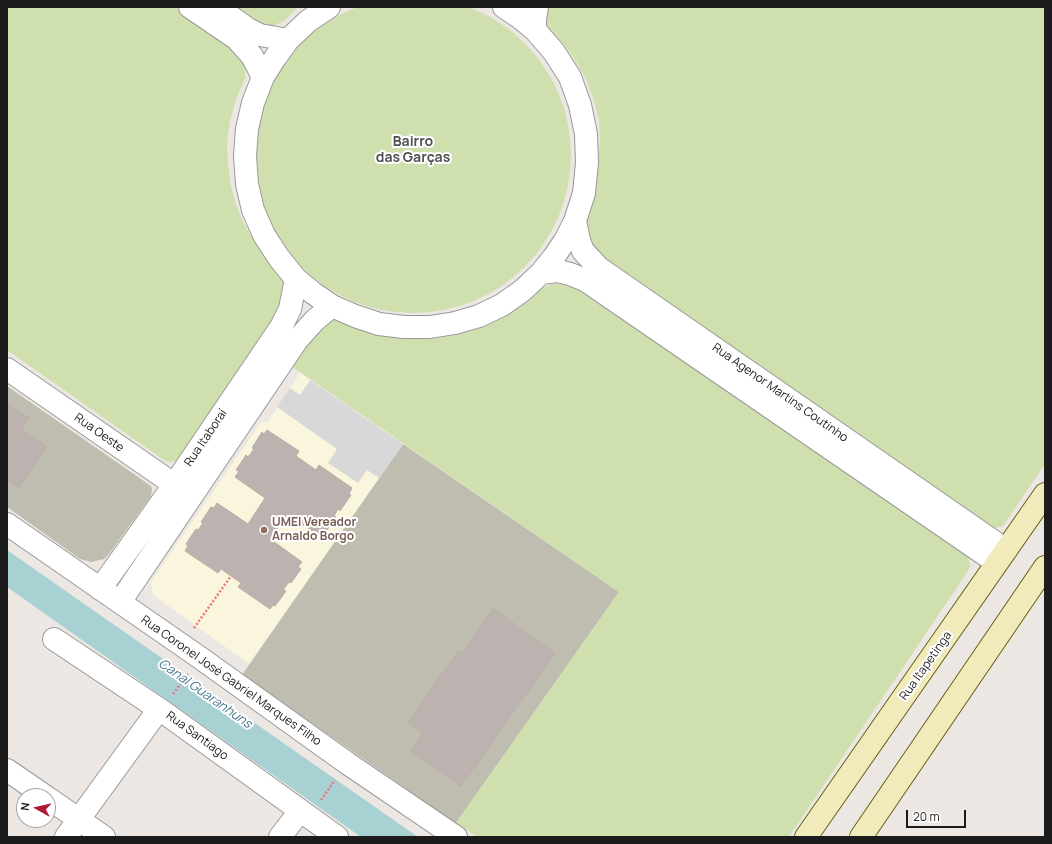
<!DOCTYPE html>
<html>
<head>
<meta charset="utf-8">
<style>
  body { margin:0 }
  #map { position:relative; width:1052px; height:844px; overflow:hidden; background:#ece7e3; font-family:Manrope,sans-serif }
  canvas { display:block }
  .frame { position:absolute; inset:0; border:8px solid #1c1c1c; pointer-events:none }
  .north { position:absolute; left:16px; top:788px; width:40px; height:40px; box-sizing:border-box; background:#fff; border:1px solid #a4a4a4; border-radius:50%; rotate:278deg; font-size:11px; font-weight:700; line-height:16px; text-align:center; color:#1c1c1c }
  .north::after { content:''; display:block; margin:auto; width:14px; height:18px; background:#af1830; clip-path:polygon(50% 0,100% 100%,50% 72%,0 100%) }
  .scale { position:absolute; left:906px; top:810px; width:60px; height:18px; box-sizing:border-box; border:2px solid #1c1c1c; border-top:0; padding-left:5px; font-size:12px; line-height:14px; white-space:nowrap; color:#1c1c1c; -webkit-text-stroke:3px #fff; paint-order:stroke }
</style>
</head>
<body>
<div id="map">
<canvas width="1052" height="844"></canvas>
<div class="frame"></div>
<div class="north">N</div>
<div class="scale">20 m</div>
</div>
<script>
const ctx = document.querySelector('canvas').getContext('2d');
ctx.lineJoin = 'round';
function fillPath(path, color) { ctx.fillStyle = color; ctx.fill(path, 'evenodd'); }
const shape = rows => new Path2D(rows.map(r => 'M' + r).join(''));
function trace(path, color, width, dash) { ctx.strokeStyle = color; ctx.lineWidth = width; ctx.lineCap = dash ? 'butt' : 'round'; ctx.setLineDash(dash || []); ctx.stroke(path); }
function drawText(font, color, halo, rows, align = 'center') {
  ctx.font = font + ' Manrope,sans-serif'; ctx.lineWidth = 4; ctx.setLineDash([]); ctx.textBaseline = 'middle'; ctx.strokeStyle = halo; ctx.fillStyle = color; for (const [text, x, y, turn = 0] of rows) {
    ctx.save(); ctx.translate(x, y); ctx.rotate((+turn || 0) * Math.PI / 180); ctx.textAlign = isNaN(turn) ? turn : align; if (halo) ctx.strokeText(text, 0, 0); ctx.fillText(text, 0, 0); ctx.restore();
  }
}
fillPath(shape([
  [300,373,403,444,249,664,153,595,151,582,261,422,268,422]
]), '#faf6dd');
fillPath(shape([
  [7,386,151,486,152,489,151,496,109,554,104,559,91,562,80,559,7,507],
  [403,444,619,592,456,823,242,675]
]), '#bfbdaf');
fillPath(shape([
  '255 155a158 158 0 1 1 316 0a158 158 0 1 1-316 0Z',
  [7,7,178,7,225,39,245,64,245,79,236,99,230,121,227,142,228,164,231,186,236,205,243,222,253,239,264,254,286,280,287,302,180,459,175,461,169,462,164,460,7,350],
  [226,7,298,7,284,21,275,25,267,27],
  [544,7,1045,7,1045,464,1003,526,992,529,597,259,582,230,597,178,600,140,599,121,594,101,587,81,577,63,565,46,550,31,546,23],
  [553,284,561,284,570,286,578,290,965,551,968,556,970,566,968,571,789,837,478,837,456,823,619,592,291,366,317,328,324,323,332,320,340,320,391,336,411,338,431,339,450,336,468,332,502,317,537,290]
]), '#cfe0ae');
fillPath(shape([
  [310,380,403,444,379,478,367,470,358,483,328,463,337,449,277,407,290,388,300,395]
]), '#d8d8d8');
fillPath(shape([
  [7,550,418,837,361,837,7,587]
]), '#a8d1d4');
const building = shape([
  [7,403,29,418,21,430,46,446,19,487,7,480,7,403],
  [267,430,299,451,296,456,316,470,319,465,352,488,349,494,351,495,340,511,338,509,334,516,336,517,325,533,323,531,320,536,287,514,270,539,302,562,298,567,301,569,291,583,289,582,283,590,286,591,275,606,273,605,270,609,238,587,241,583,221,569,218,573,185,551,188,546,186,544,196,529,198,530,203,523,201,522,211,507,214,508,217,503,248,524,265,498,235,477,239,471,236,470,246,455,248,457,254,449,252,448,262,432,264,434,267,430],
  [493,609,555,653,461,786,411,751,423,733,408,722,459,650,463,653,493,609]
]);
fillPath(building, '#bcb3b0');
trace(building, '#bcada7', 1);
const street = shape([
  [190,7,237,39,252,56,263,77],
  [217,7,248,29,260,35,288,40],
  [329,7,308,21,288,40,275,58,263,77,253,103,247,129,245,156,247,184,253,210,264,235,279,258,296,279,313,293,332,306,355,316,379,324,404,327,430,327,455,323,479,316,502,305,523,290,541,273,554,257,566,239,575,221,584,193,587,163,586,134,580,105,570,77,554,52,535,30,519,17,504,7],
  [535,30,535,19,537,7],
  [575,221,579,240,583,251,599,268,1006,550],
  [541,273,558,271,570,274,585,280,990,558],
  [7,369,185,492],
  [7,524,199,657,347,763,456,837],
  [100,589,174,485,281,327,290,309,296,279],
  [120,602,297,340,315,320,332,306],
  [54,639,162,711,337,837],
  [7,770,45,796],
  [48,798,104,837],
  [66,837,159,709],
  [280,837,300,811]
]);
const secondary = shape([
  [806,837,1045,494],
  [861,837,1045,567]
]);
trace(street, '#999', 24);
trace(secondary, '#646012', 24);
trace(shape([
  [194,628,231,576],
  [173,694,188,674],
  [321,800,335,780]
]), '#e8787e', 2.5, [2, 2]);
trace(street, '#fff', 22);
trace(secondary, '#f1ebbc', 22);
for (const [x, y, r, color] of [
  [264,530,4,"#8d6e63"]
]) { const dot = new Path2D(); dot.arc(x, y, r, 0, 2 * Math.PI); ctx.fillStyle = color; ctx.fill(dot); trace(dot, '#fff', 1.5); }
drawText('12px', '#1c1c1c', '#fff', [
  ["Rua Agenor Martins Coutinho",780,393,35],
  ["Rua Oeste",99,433,35],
  ["Rua Itaboraí",206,438,-56],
  ["Rua Itapetinga",926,666,-55],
  ["Rua Coronel José Gabriel Marques Filho",231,681,35],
  ["Rua Santiago",197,736,36]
]);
drawText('bold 12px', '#785e54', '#fff', [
  ["UMEI Vereador",272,523],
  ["Arnaldo Borgo",272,537]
], 'left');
drawText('italic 13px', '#4e7991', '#fff', [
  ["Canal Guaranhuns",205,694,35]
]);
drawText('bold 14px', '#4f4f4f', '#fff', [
  ["Bairro",413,142],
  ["das Garças",413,158]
]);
</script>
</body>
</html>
